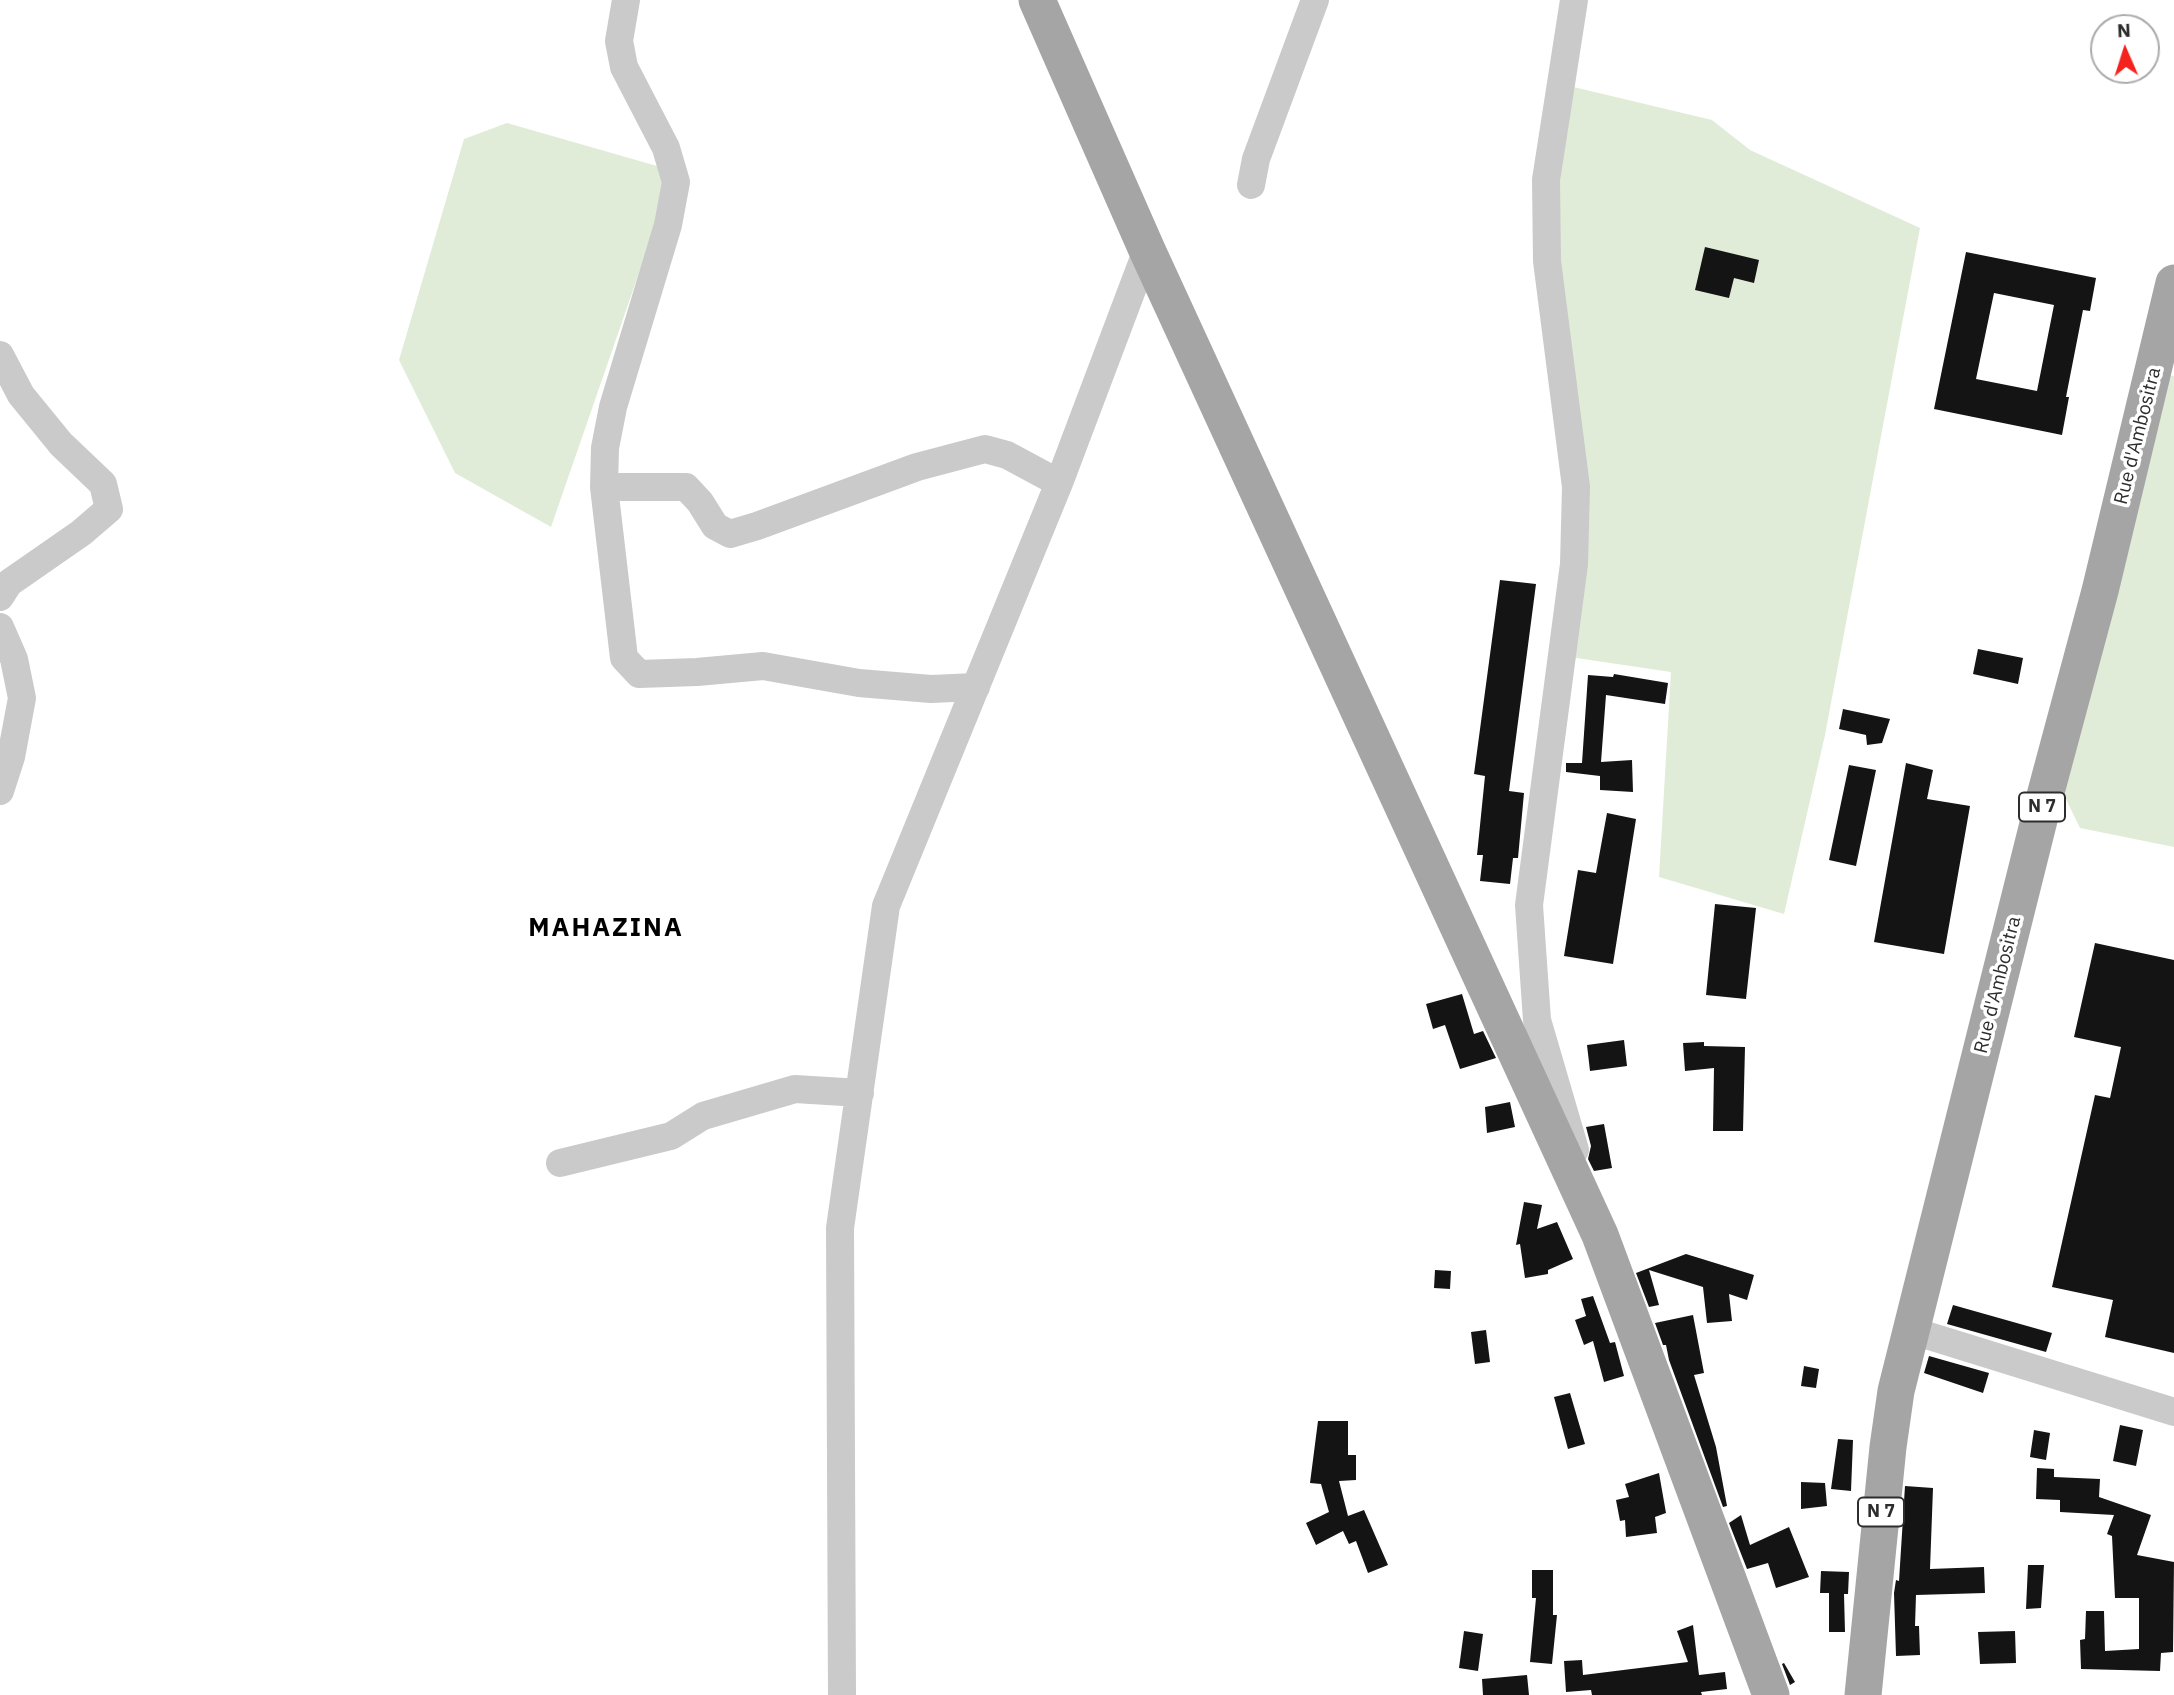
<!DOCTYPE html>
<html>
<head>
<meta charset="utf-8">
<style>
  body { margin:0 }
  #map { position:relative; width:2174px; height:1695px; overflow:hidden; background:#fff; font-family:"IBM Plex Sans",sans-serif }
  canvas { display:block }
  .north { position:absolute; left:2090px; top:14px; width:70px; height:70px; box-sizing:border-box; background:#fff; border:2px solid #ababab; border-radius:50%; rotate:357deg; font-size:19px; font-weight:700; line-height:28px; text-align:center; color:#2d2d2d }
  .north::after { content:''; display:block; margin:auto; width:24px; height:32px; background:#f5231d; clip-path:polygon(50% 0,100% 100%,50% 72%,0 100%) }
</style>
</head>
<body>
<div id="map">
<canvas width="2174" height="1695"></canvas>
<div class="north">N</div>
</div>
<script>
const ctx = document.querySelector('canvas').getContext('2d');
ctx.lineJoin = 'round';
function fillPath(path, color) { ctx.fillStyle = color; ctx.fill(path, 'evenodd'); }
const shape = rows => new Path2D(rows.map(r => 'M' + r).join(''));
function trace(path, color, width, dash) { ctx.strokeStyle = color; ctx.lineWidth = width; ctx.lineCap = dash ? 'butt' : 'round'; ctx.setLineDash(dash || []); ctx.stroke(path); }
function drawText(font, color, halo, rows, align = 'center') {
  ctx.font = font + ' "IBM Plex Sans",sans-serif'; ctx.lineWidth = 7; ctx.setLineDash([]); ctx.textBaseline = 'middle'; ctx.strokeStyle = halo; ctx.fillStyle = color; for (const [text, x, y, turn = 0] of rows) {
    ctx.save(); ctx.translate(x, y); ctx.rotate((+turn || 0) * Math.PI / 180); ctx.textAlign = isNaN(turn) ? turn : align; if (halo) ctx.strokeText(text, 0, 0); ctx.fillText(text, 0, 0); ctx.restore();
  }
}
fillPath(shape([
  [1561,84,1712,120,1750,150,1920,228,1825,735,1784,914,1659,877,1671,672,1563,656,1574,564,1547,261],
  [507,123,664,168,667,192,551,527,455,473,399,360,464,139],
  [2168,375,2174,376,2174,847,2080,828,2063,793]
]), '#e1ecd8');
fillPath(shape([
  [1705,247,1759,260,1754,283,1734,278,1729,298,1695,290],
  [1966,252,2096,278,2090,311,2083,310,2066,397,2069,397,2062,435,1934,409],
  [1994,293,2054,305,2037,391,1976,379],
  [1500,580,1536,584,1509,791,1524,793,1518,858,1513,858,1510,884,1480,881,1483,855,1477,855,1485,776,1474,774],
  [1978,649,2023,658,2018,684,1973,674],
  [1614,674,1668,683,1665,704,1606,695,1601,762,1632,760,1633,792,1600,790,1600,776,1566,772,1566,763,1582,763,1588,675,1613,677],
  [1843,709,1890,719,1882,743,1867,745,1866,735,1839,729],
  [1906,763,1933,770,1927,799,1970,806,1944,954,1874,942],
  [1849,765,1876,770,1856,866,1829,860],
  [1607,813,1636,819,1613,964,1564,956,1578,870,1596,873],
  [1715,904,1756,908,1746,999,1706,995],
  [2095,943,2174,960,2174,1353,2105,1337,2113,1300,2052,1287,2095,1095,2110,1098,2121,1047,2074,1037],
  [1462,994,1474,1034,1483,1031,1496,1058,1460,1069,1445,1025,1433,1029,1426,1004],
  [1624,1040,1627,1066,1590,1071,1587,1045],
  [1704,1042,1704,1046,1745,1047,1743,1131,1713,1131,1714,1068,1685,1071,1683,1043],
  [1510,1102,1515,1127,1487,1133,1485,1107],
  [1604,1124,1612,1168,1594,1171,1588,1159,1591,1146,1586,1127],
  [1524,1202,1542,1205,1537,1229,1557,1222,1573,1259,1548,1270,1548,1274,1525,1278,1520,1244,1516,1245],
  [1686,1254,1754,1275,1747,1300,1729,1294,1732,1321,1707,1323,1703,1287,1649,1270,1659,1305,1649,1307,1636,1273],
  [1435,1270,1451,1271,1450,1289,1434,1288],
  [1593,1296,1610,1343,1615,1342,1624,1376,1604,1382,1593,1341,1584,1345,1575,1320,1586,1316,1581,1299],
  [1953,1305,2052,1333,2046,1352,1947,1324],
  [1693,1315,1704,1373,1694,1375,1716,1447,1727,1506,1723,1507,1669,1360,1666,1345,1663,1345,1655,1323],
  [1486,1330,1490,1362,1475,1364,1471,1332],
  [1929,1356,1989,1373,1983,1393,1924,1373],
  [1804,1366,1819,1369,1816,1388,1801,1386],
  [1570,1393,1585,1444,1568,1449,1554,1397],
  [1318,1421,1348,1421,1348,1455,1356,1455,1356,1480,1339,1481,1348,1516,1364,1510,1388,1565,1368,1573,1356,1541,1349,1544,1343,1531,1316,1545,1306,1523,1329,1512,1321,1484,1310,1483],
  [2120,1425,2143,1430,2136,1466,2113,1461],
  [2034,1430,2050,1433,2046,1460,2030,1457],
  [1838,1439,1853,1440,1851,1491,1831,1489],
  [2037,1468,2054,1469,2054,1477,2100,1479,2099,1497,2151,1515,2137,1555,2174,1562,2173,1652,2161,1653,2160,1671,2081,1669,2080,1640,2085,1639,2086,1611,2104,1611,2105,1651,2139,1649,2139,1598,2115,1598,2112,1536,2107,1534,2114,1515,2060,1512,2060,1500,2036,1499],
  [1659,1473,1666,1513,1655,1517,1657,1533,1626,1537,1625,1520,1620,1521,1616,1500,1629,1497,1625,1484],
  [1801,1482,1825,1483,1827,1506,1801,1509],
  [1905,1486,1933,1488,1930,1569,1984,1567,1985,1593,1916,1595,1915,1626,1919,1626,1920,1655,1896,1656,1894,1593,1896,1580,1899,1581],
  [1741,1515,1750,1545,1789,1527,1809,1577,1776,1588,1768,1563,1747,1569,1729,1523],
  [2028,1565,2044,1565,2041,1608,2026,1609],
  [1532,1570,1553,1570,1553,1615,1557,1615,1552,1664,1530,1662,1536,1598,1532,1598],
  [1821,1571,1849,1572,1848,1594,1844,1594,1845,1632,1829,1632,1829,1593,1820,1593],
  [1693,1625,1699,1675,1725,1672,1727,1689,1701,1692,1702,1695,1592,1695,1591,1690,1566,1692,1564,1661,1582,1660,1583,1675,1688,1662,1677,1631],
  [1464,1631,1483,1634,1478,1671,1459,1668],
  [2015,1631,2016,1663,1980,1664,1978,1632],
  [1784,1663,1795,1682,1790,1685,1782,1664],
  [1527,1675,1529,1695,1483,1695,1482,1679]
]), '#141414');
trace(shape([
  [626,0,619,41,624,67,666,148,676,182,668,225,613,407,605,448,604,487,624,658,639,674,697,672,763,666,859,683,931,689,976,687],
  [1574,0,1546,180,1547,261,1576,487,1574,564,1529,905,1537,1020,1575,1150],
  [1251,185,1256,159,1315,0],
  [0,355,21,395,61,444,103,484,109,509,81,533,9,583,0,597],
  [604,487,686,487,700,502,715,526,730,534,757,526,917,467,985,449,1007,455,1059,483],
  [0,627,14,659,22,698,11,757,0,791],
  [560,1163,671,1136,703,1116,795,1089,860,1093],
  [1913,1331,2174,1412],
  [842,1695,840,1228,886,906,1059,483,1147,250]
]), '#cacaca', 28);
trace(shape([
  [1037,0,1147,250,1600,1235,1771,1695],
  [1863,1695,1888,1447,1896,1391,2046,792,2100,591,2174,283]
]), '#a5a5a5', 37);
for (const [x, y, w] of [
  [2042,807,46],
  [1881,1512,46]
]) { const box = new Path2D(); box.roundRect(x - w / 2, y - 14.5, w, 29, 5); ctx.fillStyle = '#fff'; ctx.fill(box); trace(box, '#2d2d2d', 2); }
drawText('bold 18px', '#2d2d2d', null, [
  ["N 7",2042,807],
  ["N 7",1881,1512]
]);
drawText('19px', '#2d2d2d', '#fff', [
  ["Rue d'Ambositra",2138,436,-76],
  ["Rue d'Ambositra",1998,985,-76]
]);
ctx.letterSpacing = '2px';
drawText('bold 26px', '#000', '#fff', [
  ["MAHAZINA",606,928]
]);
ctx.letterSpacing = '0px';
</script>
</body>
</html>
